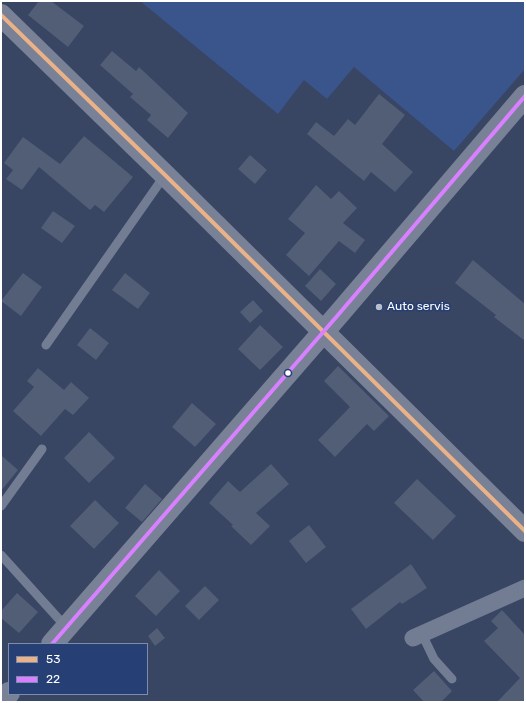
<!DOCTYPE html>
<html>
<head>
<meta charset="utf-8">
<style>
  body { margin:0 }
  #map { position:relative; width:526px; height:703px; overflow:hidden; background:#384563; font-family:Rubik,sans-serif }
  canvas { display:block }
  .frame { position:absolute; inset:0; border:2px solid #fff; pointer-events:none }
  .legend { position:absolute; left:8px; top:643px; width:140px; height:52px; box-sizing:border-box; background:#263f75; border:1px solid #7d8cac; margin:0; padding:5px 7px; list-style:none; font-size:12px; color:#fff }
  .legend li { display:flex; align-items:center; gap:8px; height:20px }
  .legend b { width:20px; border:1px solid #7d8cac }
</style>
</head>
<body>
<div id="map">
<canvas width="526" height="703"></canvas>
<div class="frame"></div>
<ul class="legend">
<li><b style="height:5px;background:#ebb288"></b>53</li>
<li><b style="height:5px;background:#d880ff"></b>22</li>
</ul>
</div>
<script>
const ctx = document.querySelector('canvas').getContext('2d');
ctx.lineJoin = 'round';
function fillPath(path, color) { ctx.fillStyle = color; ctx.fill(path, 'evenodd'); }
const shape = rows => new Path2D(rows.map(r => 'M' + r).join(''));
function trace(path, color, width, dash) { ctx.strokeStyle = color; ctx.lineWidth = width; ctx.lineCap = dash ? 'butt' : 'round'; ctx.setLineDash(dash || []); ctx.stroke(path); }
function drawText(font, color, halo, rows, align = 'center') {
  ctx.font = font + ' Rubik,sans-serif'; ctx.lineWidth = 3; ctx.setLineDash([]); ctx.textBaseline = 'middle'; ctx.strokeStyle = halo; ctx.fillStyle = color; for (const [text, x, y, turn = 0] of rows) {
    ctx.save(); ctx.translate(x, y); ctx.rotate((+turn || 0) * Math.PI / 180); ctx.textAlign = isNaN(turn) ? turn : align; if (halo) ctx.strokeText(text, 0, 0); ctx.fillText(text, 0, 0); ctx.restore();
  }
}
fillPath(shape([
  [140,1,525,1,525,69,454,151,354,67,327,99,304,80,278,114]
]), '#39558c');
fillPath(shape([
  [39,1,51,1,84,26,68,47,28,15],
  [112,51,136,71,139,67,188,113,168,138,147,120,151,115,130,97,133,94,100,65],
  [379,94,405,115,382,144,413,172,395,192,371,172,364,181,307,134,316,122,334,136,348,119,355,125],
  [84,136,133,177,104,212,95,205,90,210,39,167,22,190,6,179,13,170,4,163,23,137,60,164],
  [250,155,267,170,255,184,238,169],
  [316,185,331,199,339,191,357,208,343,223,365,240,355,253,339,241,309,276,286,255,305,233,288,219],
  [53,211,75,226,62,243,41,228],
  [473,260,525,304,525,341,494,317,496,315,455,283],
  [320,269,336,284,321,301,305,286],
  [23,273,42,287,21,316,1,301],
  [125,273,150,293,138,309,112,290],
  [253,300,263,311,250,323,240,312],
  [260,325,283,347,260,370,238,349],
  [90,328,109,343,96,360,77,345],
  [338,366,389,416,374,431,367,424,335,457,318,440,350,407,324,381],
  [38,368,64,390,71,382,89,398,73,415,65,409,41,436,13,411,34,387,27,381],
  [192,403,216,424,195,447,172,427],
  [89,432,115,458,89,483,64,458],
  [1,455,18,470,1,491],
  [271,464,289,484,256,513,270,526,251,545,231,526,233,525,209,503,228,481,240,492],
  [417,479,456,516,433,540,394,503],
  [145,484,162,499,142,522,125,508],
  [95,500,119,523,94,549,70,526],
  [309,525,326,547,306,563,289,541],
  [411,564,427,588,402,604,400,602,366,629,351,609],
  [159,570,180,591,156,616,135,596],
  [205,586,219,600,199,620,185,606],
  [17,593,38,612,19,633,1,618,1,611],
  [502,610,525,635,525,702,497,702,520,678,484,641,498,628,491,621],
  [157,628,165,638,155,646,148,636],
  [434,671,452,691,441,702,424,702,413,690]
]), '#525e76');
trace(shape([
  [46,345,165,175],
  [1,506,42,449],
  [1,555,66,627],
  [422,634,434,659,452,679]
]), '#727c92', 9);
trace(shape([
  [413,638,525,588]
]), '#727c92', 17);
trace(shape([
  [1,15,165,175,525,531],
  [52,644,338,315,525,96],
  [1,702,9,693]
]), '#788196', 22);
trace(shape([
  [1,15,165,175,525,531]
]), '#ebb288', 4);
trace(shape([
  [52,644,338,315,525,96]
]), '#d880ff', 4);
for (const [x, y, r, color] of [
  [379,307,4,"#b9bec8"],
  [288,373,3.5,"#fff"]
]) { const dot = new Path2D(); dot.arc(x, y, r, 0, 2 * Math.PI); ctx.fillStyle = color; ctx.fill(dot); trace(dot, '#263f75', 1.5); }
drawText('12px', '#fff', '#263f75', [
  ["Auto servis",387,307]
], 'left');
</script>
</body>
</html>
